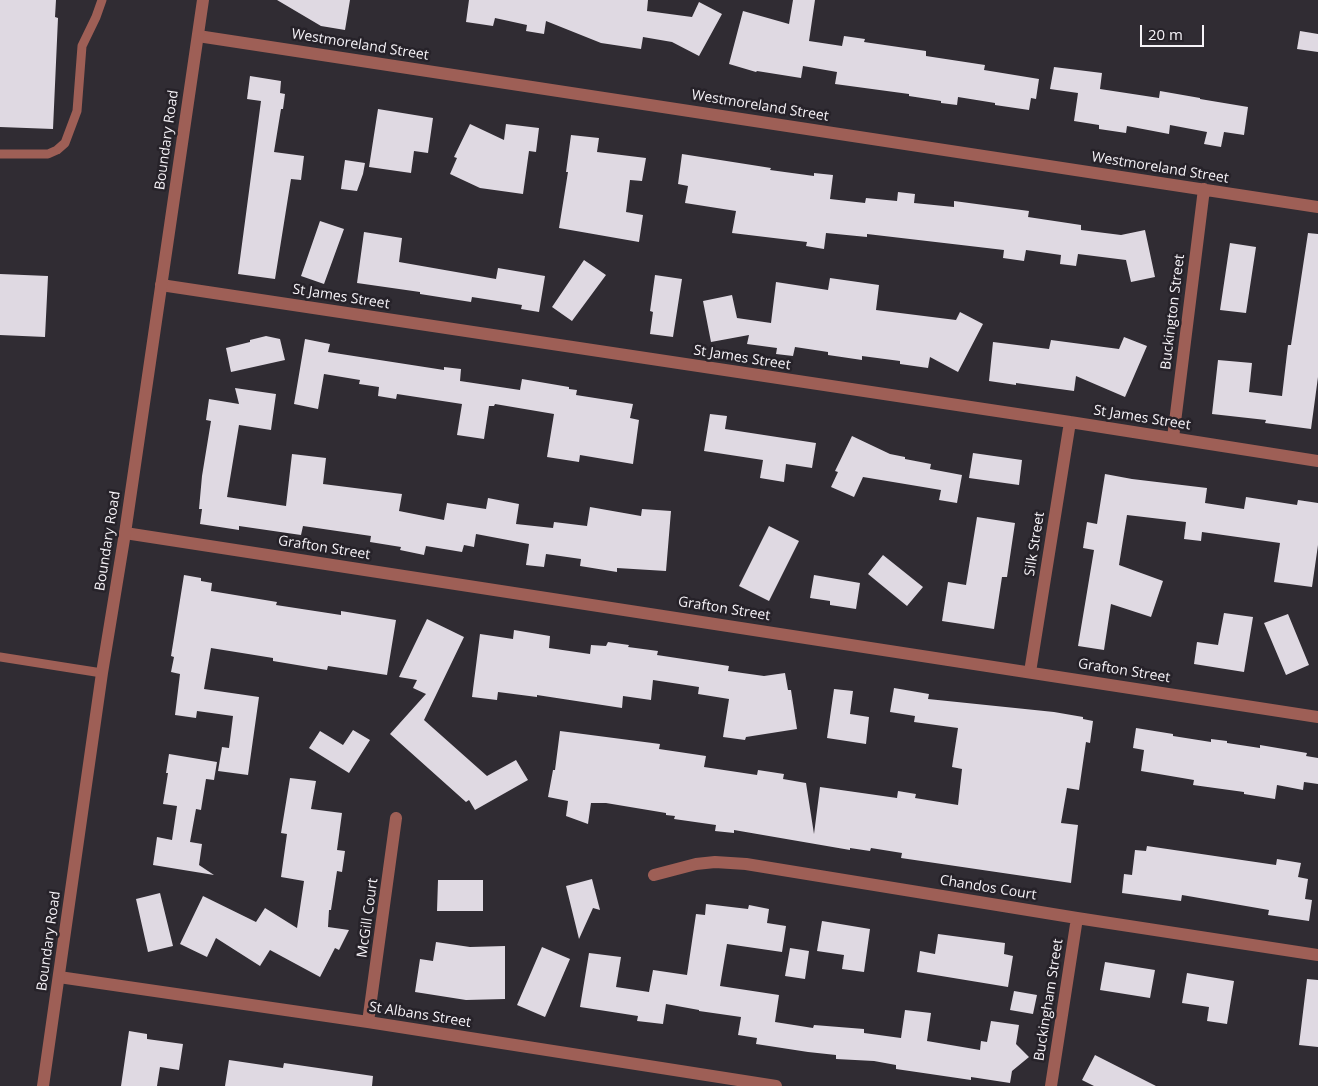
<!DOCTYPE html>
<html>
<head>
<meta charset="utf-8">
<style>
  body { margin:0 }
  #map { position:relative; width:1318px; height:1086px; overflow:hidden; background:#302c33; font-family:"Open Sans",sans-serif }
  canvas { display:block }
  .scale { position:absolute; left:1140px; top:25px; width:64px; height:22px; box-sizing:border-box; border:2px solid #f6f3f8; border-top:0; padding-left:6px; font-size:15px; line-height:18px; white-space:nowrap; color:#f6f3f8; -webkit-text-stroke:4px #262229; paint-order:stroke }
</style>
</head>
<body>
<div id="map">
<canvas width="1318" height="1086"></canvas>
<div class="scale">20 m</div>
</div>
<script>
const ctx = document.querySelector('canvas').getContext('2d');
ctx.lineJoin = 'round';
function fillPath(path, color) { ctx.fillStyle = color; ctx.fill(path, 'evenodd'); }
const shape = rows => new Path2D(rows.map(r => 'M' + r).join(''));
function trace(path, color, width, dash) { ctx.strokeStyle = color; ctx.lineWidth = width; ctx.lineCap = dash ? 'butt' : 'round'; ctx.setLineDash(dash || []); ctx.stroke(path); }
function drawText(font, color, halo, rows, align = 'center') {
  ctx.font = font + ' "Open Sans",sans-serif'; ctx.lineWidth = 5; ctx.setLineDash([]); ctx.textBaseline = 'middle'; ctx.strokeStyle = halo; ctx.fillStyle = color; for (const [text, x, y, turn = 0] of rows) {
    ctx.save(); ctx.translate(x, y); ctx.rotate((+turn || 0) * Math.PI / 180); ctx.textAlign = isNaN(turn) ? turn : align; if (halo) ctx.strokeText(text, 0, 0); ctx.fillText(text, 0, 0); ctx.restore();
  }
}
fillPath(shape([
  [0,0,56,0,55,17,58,18,53,129,0,127],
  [277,0,350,0,345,30,321,26],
  [469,0,648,0,647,11,692,17,699,2,722,14,699,56,672,42,643,37,641,49,601,43,546,21,544,34,526,31,527,25,495,18,493,26,466,22],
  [793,0,815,0,809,41,842,46,844,36,865,39,864,42,926,51,926,56,985,65,984,70,1039,79,1036,99,1031,98,1029,110,995,105,995,103,958,97,957,105,941,103,941,101,909,96,909,94,835,84,837,72,803,66,801,78,757,71,756,72,729,64,743,11,789,24],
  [1300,31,1318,34,1318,52,1297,49],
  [1054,67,1102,73,1100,89,1159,98,1160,91,1200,98,1200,99,1248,107,1244,135,1224,132,1221,147,1204,144,1207,132,1170,125,1169,134,1127,126,1126,133,1099,129,1099,125,1074,121,1078,93,1050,89],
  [250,76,281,81,280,93,285,94,283,109,281,109,274,152,304,156,301,180,291,179,275,279,238,274,261,101,247,99],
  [378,109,433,118,428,153,414,151,411,173,369,167],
  [470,124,504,140,506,124,539,128,536,152,529,151,523,194,480,188,450,174,457,158,454,157],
  [571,135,599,138,597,152,646,158,642,181,630,180,626,212,643,215,639,242,559,228,568,172,566,172],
  [682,154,771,168,770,170,814,176,814,173,833,175,830,199,865,203,866,198,897,201,898,192,915,194,914,203,954,207,954,201,1029,211,1028,217,1081,225,1081,230,1121,235,1145,230,1155,277,1131,282,1126,260,1078,254,1076,266,1060,264,1061,255,1026,250,1024,261,1003,258,1004,250,867,234,867,237,826,233,824,249,806,246,807,242,732,233,736,211,685,203,688,186,678,184],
  [345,160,365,163,363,174,357,191,341,189],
  [320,221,344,229,324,284,301,276],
  [364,232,402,238,399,262,496,279,498,268,545,276,539,312,521,309,522,305,472,297,471,302,420,294,420,292,357,283],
  [1308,233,1318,234,1318,377,1311,429,1265,423,1266,420,1212,414,1218,360,1252,363,1249,392,1282,396,1288,345,1291,345],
  [1230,243,1256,247,1246,313,1220,310],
  [584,260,606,275,572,321,552,307],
  [0,274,48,276,45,337,0,335],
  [655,275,682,279,673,337,650,334,653,312,650,311],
  [830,278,879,285,876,310,956,320,960,312,983,324,958,372,930,357,928,368,900,364,900,361,862,356,862,360,828,355,828,352,795,347,793,356,776,354,777,348,747,344,749,335,711,342,703,301,732,295,737,318,771,323,776,282,828,290],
  [266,336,280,339,285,360,231,372,226,348,250,342,250,340],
  [1124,337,1147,346,1125,397,1076,376,1074,391,1016,383,1016,385,989,381,993,342,1049,349,1051,340,1119,349],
  [305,339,330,344,328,352,444,370,444,367,461,369,460,381,520,390,522,379,569,387,569,389,577,390,576,395,633,404,630,418,639,420,633,464,580,455,579,462,547,457,554,414,495,404,494,406,489,406,484,439,457,435,462,404,397,394,396,399,378,396,379,387,359,384,360,380,324,374,318,409,294,404],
  [235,388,276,394,271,430,239,425,227,497,286,506,292,454,326,458,323,484,402,494,399,511,444,520,447,503,486,509,488,498,519,504,516,524,553,528,554,522,587,526,590,507,641,516,642,509,671,511,666,571,617,568,617,572,580,566,581,559,546,554,544,567,526,565,529,544,476,534,474,547,464,545,462,552,426,546,424,555,400,550,401,547,370,542,371,536,303,526,301,535,239,526,239,530,200,524,202,509,199,509,202,476,211,421,206,420,209,399,239,404],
  [710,414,727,416,725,429,816,443,812,468,786,464,784,482,760,478,763,460,704,451],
  [852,436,890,454,905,457,905,459,931,464,930,469,962,475,957,503,939,500,941,490,863,477,854,497,831,487,838,472,835,471],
  [973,453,1022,460,1019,485,969,478],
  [1105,474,1132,479,1207,488,1205,503,1244,509,1246,497,1297,505,1298,500,1318,503,1318,545,1312,587,1274,582,1280,543,1202,532,1201,541,1184,539,1186,522,1127,515,1119,565,1163,581,1151,617,1111,604,1104,650,1078,646,1094,550,1083,548,1087,522,1097,524],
  [977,517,1015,523,1007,577,1002,577,994,629,942,621,948,582,966,585],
  [769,526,799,541,769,601,739,586],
  [883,555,923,587,907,606,868,574],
  [184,575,201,578,201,581,212,583,211,591,277,602,276,605,341,615,341,611,396,620,387,675,328,666,327,670,273,661,273,658,211,648,204,689,259,697,248,775,218,771,222,747,229,748,233,716,197,711,196,718,175,715,180,674,171,672,174,657,171,656],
  [814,575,860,583,856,609,830,605,830,601,810,598],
  [1224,613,1253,617,1244,672,1194,664,1197,642,1218,645],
  [1288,614,1309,665,1286,675,1264,623],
  [427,619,464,637,424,720,487,776,516,760,528,780,475,810,469,800,466,802,390,734,426,694,413,688,417,680,399,677],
  [514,630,550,636,549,648,590,654,591,645,606,646,608,642,629,645,628,647,658,651,657,655,729,666,728,671,764,676,785,673,788,690,791,690,797,729,746,737,745,740,723,737,729,699,698,694,699,687,653,680,651,700,623,696,622,708,537,695,537,697,498,692,497,700,472,697,480,634,513,639],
  [894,688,929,694,928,699,1054,712,1083,717,1083,719,1093,721,1090,743,1086,742,1079,790,1067,788,1061,823,1078,825,1071,883,901,858,902,853,871,848,870,851,850,848,850,850,734,830,734,833,715,831,716,825,674,819,675,816,666,815,666,813,606,803,591,803,588,824,566,816,568,801,548,797,553,770,555,770,560,731,660,744,659,749,706,756,704,767,757,775,758,770,784,774,783,779,806,783,814,834,820,787,897,798,898,791,916,794,915,798,958,805,962,769,952,767,958,728,914,722,915,716,890,712],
  [834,689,853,691,850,714,869,717,866,744,827,738],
  [1136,728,1173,734,1173,736,1211,742,1211,739,1227,741,1227,743,1260,748,1260,745,1307,753,1306,756,1318,758,1318,784,1304,782,1303,790,1277,785,1275,799,1244,794,1244,792,1193,785,1194,780,1141,771,1144,750,1133,748],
  [353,730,370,740,349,773,309,748,320,731,343,745],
  [169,754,217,762,214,780,206,779,201,810,196,809,190,842,202,844,199,865,214,875,153,865,157,837,172,840,177,806,163,804,168,773,166,773],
  [290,778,316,781,311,809,342,813,337,850,345,851,342,872,337,871,331,910,329,910,328,927,349,930,339,950,335,948,320,977,270,950,260,966,216,938,207,957,180,944,203,896,256,922,265,908,297,928,304,881,281,877,287,834,281,833],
  [1147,846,1276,865,1277,859,1301,863,1298,877,1308,879,1305,899,1312,900,1309,921,1268,915,1269,910,1217,901,1182,895,1181,901,1122,893,1124,874,1132,875,1135,850,1146,851],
  [592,879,600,910,593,908,579,939,566,886],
  [438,880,483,880,483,911,437,911],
  [160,893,173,946,148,952,136,899],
  [706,904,748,909,749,905,769,909,767,923,786,926,782,952,727,944,720,986,779,995,775,1022,813,1028,814,1025,864,1029,864,1033,901,1038,905,1010,931,1013,927,1041,980,1050,981,1041,987,1042,991,1021,1019,1025,1016,1044,1029,1057,1012,1071,1010,1083,971,1077,971,1080,896,1069,896,1065,874,1061,836,1059,836,1055,808,1052,756,1044,757,1038,738,1035,741,1017,699,1011,699,1010,666,1004,663,1024,637,1021,638,1016,580,1007,589,953,621,957,616,987,649,992,653,970,687,975,696,914,705,915],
  [822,921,870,929,864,972,842,969,844,955,817,951],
  [938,934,1005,943,1004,954,1013,956,1008,987,917,972,920,951,935,954],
  [436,942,470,947,505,946,505,999,466,1000,415,992,420,959,433,961],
  [542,947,570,959,545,1017,517,1005],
  [790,948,809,951,805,979,785,976],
  [1105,962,1155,970,1150,998,1100,990],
  [1187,973,1234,981,1227,1024,1207,1021,1209,1007,1182,1003],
  [1307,979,1318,980,1318,1047,1299,1045],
  [1014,991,1037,995,1033,1014,1010,1010],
  [129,1031,147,1034,147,1039,183,1044,179,1070,160,1067,157,1086,121,1086],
  [1095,1055,1156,1086,1094,1086,1082,1080],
  [229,1060,283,1068,284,1063,373,1076,372,1086,225,1086]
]), '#dfd9e2');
trace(shape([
  [0,154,48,154,57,150,65,143,77,111,82,46,96,17,102,0],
  [0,657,102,673]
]), '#9e5f56', 9);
trace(shape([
  [198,36,1318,207],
  [161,285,1070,422,1318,461],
  [1173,438,1204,189],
  [125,533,1318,717],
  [1030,672,1070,422],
  [654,875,696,864,715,862,746,864,1077,918,1318,955],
  [59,977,368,1022,776,1086],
  [368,1022,396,818],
  [1051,1086,1077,918]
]), '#9e5f56', 12);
trace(shape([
  [43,1086,102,673,125,533,203,0]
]), '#9e5f56', 12);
drawText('14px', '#f6f3f8', '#262229', [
  ["Westmoreland Street",360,45,9],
  ["Westmoreland Street",760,106,9],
  ["Boundary Road",167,140,-82],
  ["Westmoreland Street",1160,168,9],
  ["St James Street",341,297,9],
  ["Buckington Street",1173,312,-83],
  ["St James Street",742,358,9],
  ["St James Street",1142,418,9],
  ["Boundary Road",108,541,-81],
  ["Silk Street",1035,544,-81],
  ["Grafton Street",324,548,9],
  ["Grafton Street",724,609,9],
  ["Grafton Street",1124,671,9],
  ["Chandos Court",988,888,9],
  ["McGill Court",368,918,-82],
  ["Boundary Road",49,941,-82],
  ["Buckingham Street",1049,1000,-81],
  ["St Albans Street",420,1015,9]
]);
</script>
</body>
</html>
